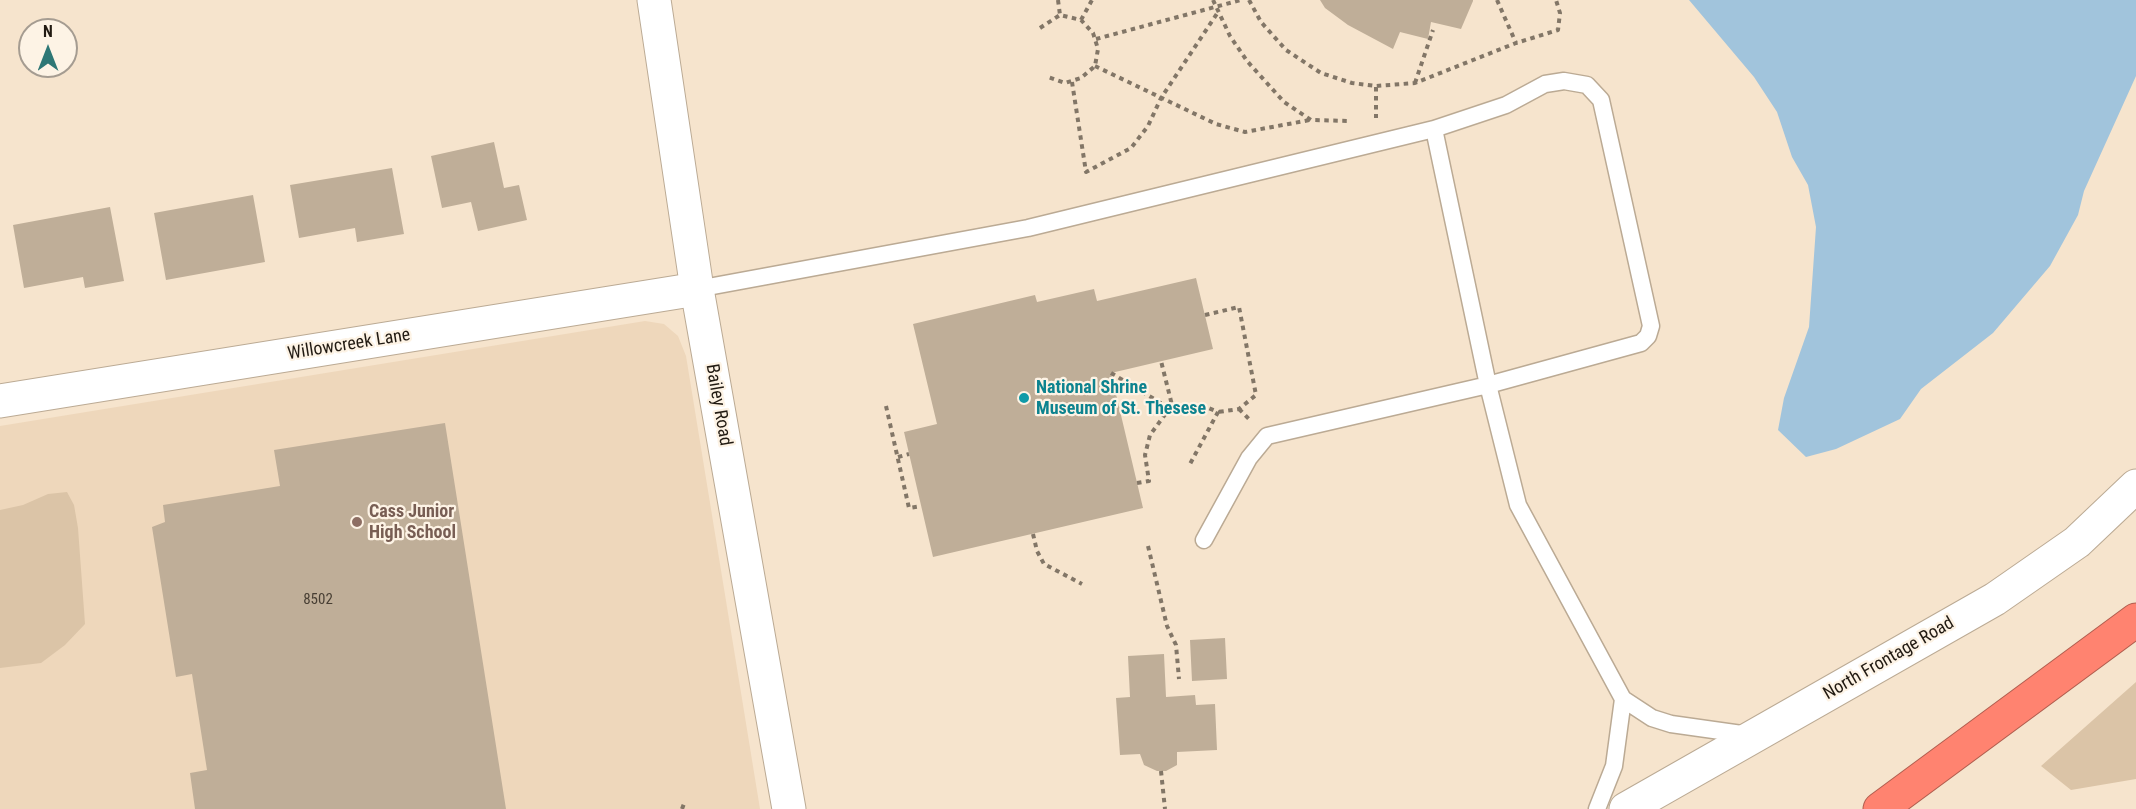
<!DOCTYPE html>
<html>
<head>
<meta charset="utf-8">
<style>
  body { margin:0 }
  #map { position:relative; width:2136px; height:809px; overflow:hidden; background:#f6e4cd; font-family:"Roboto Condensed",sans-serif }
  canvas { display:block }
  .north { position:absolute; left:18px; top:18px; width:60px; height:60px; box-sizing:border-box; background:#fdf3e5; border:2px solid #a59c91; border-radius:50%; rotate:0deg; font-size:16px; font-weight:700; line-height:24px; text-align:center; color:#211a12 }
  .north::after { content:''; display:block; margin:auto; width:21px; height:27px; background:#2e7775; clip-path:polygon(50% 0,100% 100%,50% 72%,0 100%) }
</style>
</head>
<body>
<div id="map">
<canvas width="2136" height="809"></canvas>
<div class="north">N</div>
</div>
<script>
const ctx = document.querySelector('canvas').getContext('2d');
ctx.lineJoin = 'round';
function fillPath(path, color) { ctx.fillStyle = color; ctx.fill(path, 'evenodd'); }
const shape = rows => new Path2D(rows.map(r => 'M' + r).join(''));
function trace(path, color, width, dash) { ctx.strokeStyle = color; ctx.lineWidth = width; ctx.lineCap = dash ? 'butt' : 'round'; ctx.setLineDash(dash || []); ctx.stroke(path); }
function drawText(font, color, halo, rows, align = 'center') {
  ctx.font = font + ' "Roboto Condensed",sans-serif'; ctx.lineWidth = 4.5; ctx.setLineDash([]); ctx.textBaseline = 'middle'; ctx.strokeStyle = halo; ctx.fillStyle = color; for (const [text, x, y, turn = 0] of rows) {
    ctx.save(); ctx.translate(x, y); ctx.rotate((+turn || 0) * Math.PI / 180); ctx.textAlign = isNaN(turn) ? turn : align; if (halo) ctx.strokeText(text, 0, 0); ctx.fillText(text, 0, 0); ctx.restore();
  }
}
fillPath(shape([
  [645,321,664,324,678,336,686,356,760,809,0,809,0,426]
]), '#eed7bb');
fillPath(shape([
  [67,492,74,505,78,528,85,624,65,645,41,663,0,668,0,510,23,505,48,494],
  [2136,682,2136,779,2071,790,2041,766]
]), '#dbc4a7');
fillPath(shape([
  [1689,0,2136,0,2136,76,2084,191,2078,215,2050,266,1993,333,1921,389,1900,419,1836,449,1806,457,1778,430,1784,398,1809,327,1816,227,1808,185,1792,157,1777,112,1754,77]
]), '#a1c4dc');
fillPath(shape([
  [1320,0,1473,0,1473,1,1461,29,1431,22,1428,39,1400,32,1393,49,1348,25,1325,8],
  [494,142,504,188,519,185,527,220,478,231,471,202,442,208,431,156],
  [392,168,404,234,357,242,355,228,299,238,290,185],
  [253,195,265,262,166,280,154,213],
  [110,207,124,281,85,288,83,277,24,288,13,225],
  [1196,278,1213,349,1111,373,1143,508,933,557,904,432,937,424,913,324,1035,295,1037,302,1094,289,1097,301],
  [445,423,506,809,195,809,190,773,207,770,192,674,176,677,152,527,165,522,163,505,280,486,274,450],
  [1225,638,1227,679,1192,681,1190,640],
  [1164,654,1166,697,1195,695,1196,705,1215,704,1217,750,1177,752,1177,765,1166,771,1157,771,1144,765,1140,754,1120,755,1116,698,1130,697,1128,656]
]), '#bfae98');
const service = shape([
  [697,289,1028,228,1434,129,1488,385,1518,505,1623,699],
  [1204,540,1249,458,1267,436,1488,385,1641,343,1648,336,1651,326,1601,100,1587,85,1564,81,1545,84,1506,105,1434,129],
  [1597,809,1614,766,1623,699,1652,718,1671,724,1749,735]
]);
const minor = shape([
  [0,401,697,289],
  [1626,809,1995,599,2077,542,2136,486]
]);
const tertiary = shape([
  [654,0,697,289,789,809]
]);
const motorway = shape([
  [1880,809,2136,620]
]);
trace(service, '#bbaa94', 19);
trace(minor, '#bbaa94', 35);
trace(tertiary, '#bbaa94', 35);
trace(motorway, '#b15e4f', 35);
trace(shape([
  [1058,0,1060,15],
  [1213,0,1230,36,1247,61,1284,102,1311,120,1351,121],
  [1249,0,1261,22,1286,50,1321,73,1352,83,1376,86,1415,83,1516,43,1558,30,1560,13,1556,0],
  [1497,0,1516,43],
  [1081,20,1092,0],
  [1040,28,1060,15,1081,20,1093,33,1098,49,1095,66,1081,78,1065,83,1048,77],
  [1096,39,1241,0],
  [1095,66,1216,124,1245,132,1310,120],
  [1072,82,1086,172,1131,148,1148,126,1161,98,1218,12],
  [1415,83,1433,30],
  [1376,87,1376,118],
  [1205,315,1239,307,1256,395,1239,409,1218,412],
  [1111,373,1164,405,1201,405,1218,412,1190,464],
  [886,406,909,508,921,506],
  [1239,409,1249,419],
  [898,457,909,454],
  [1137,483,1149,481,1145,455,1150,435,1172,405,1161,361],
  [1033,534,1037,551,1044,564,1082,584],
  [1148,546,1167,626,1176,645,1179,679],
  [1161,771,1165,809],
  [682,809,685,801]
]), '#827667', 4, [4.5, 4.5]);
trace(service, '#fff', 16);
trace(minor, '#fff', 33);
trace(tertiary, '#fff', 33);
trace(motorway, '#ff8370', 33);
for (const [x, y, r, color] of [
  [1024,398,6,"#0f9aa8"],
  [357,522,6,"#8d6e63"]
]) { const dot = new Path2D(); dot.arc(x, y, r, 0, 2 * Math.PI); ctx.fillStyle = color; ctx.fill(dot); trace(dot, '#fdf3e5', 2); }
drawText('15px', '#483f34', null, [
  ["8502",318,600]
]);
drawText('18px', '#211a12', '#fdf3e5', [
  ["Willowcreek Lane",349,345,-9],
  ["Bailey Road",718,405,80],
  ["North Frontage Road",1889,659,-30]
]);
drawText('bold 18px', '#0d838f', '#fdf3e5', [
  ["National Shrine",1036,388],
  ["Museum of St. Thesese",1036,409]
], 'left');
drawText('bold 18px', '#785e54', '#fdf3e5', [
  ["Cass Junior",369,512],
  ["High School",369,533]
], 'left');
</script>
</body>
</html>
